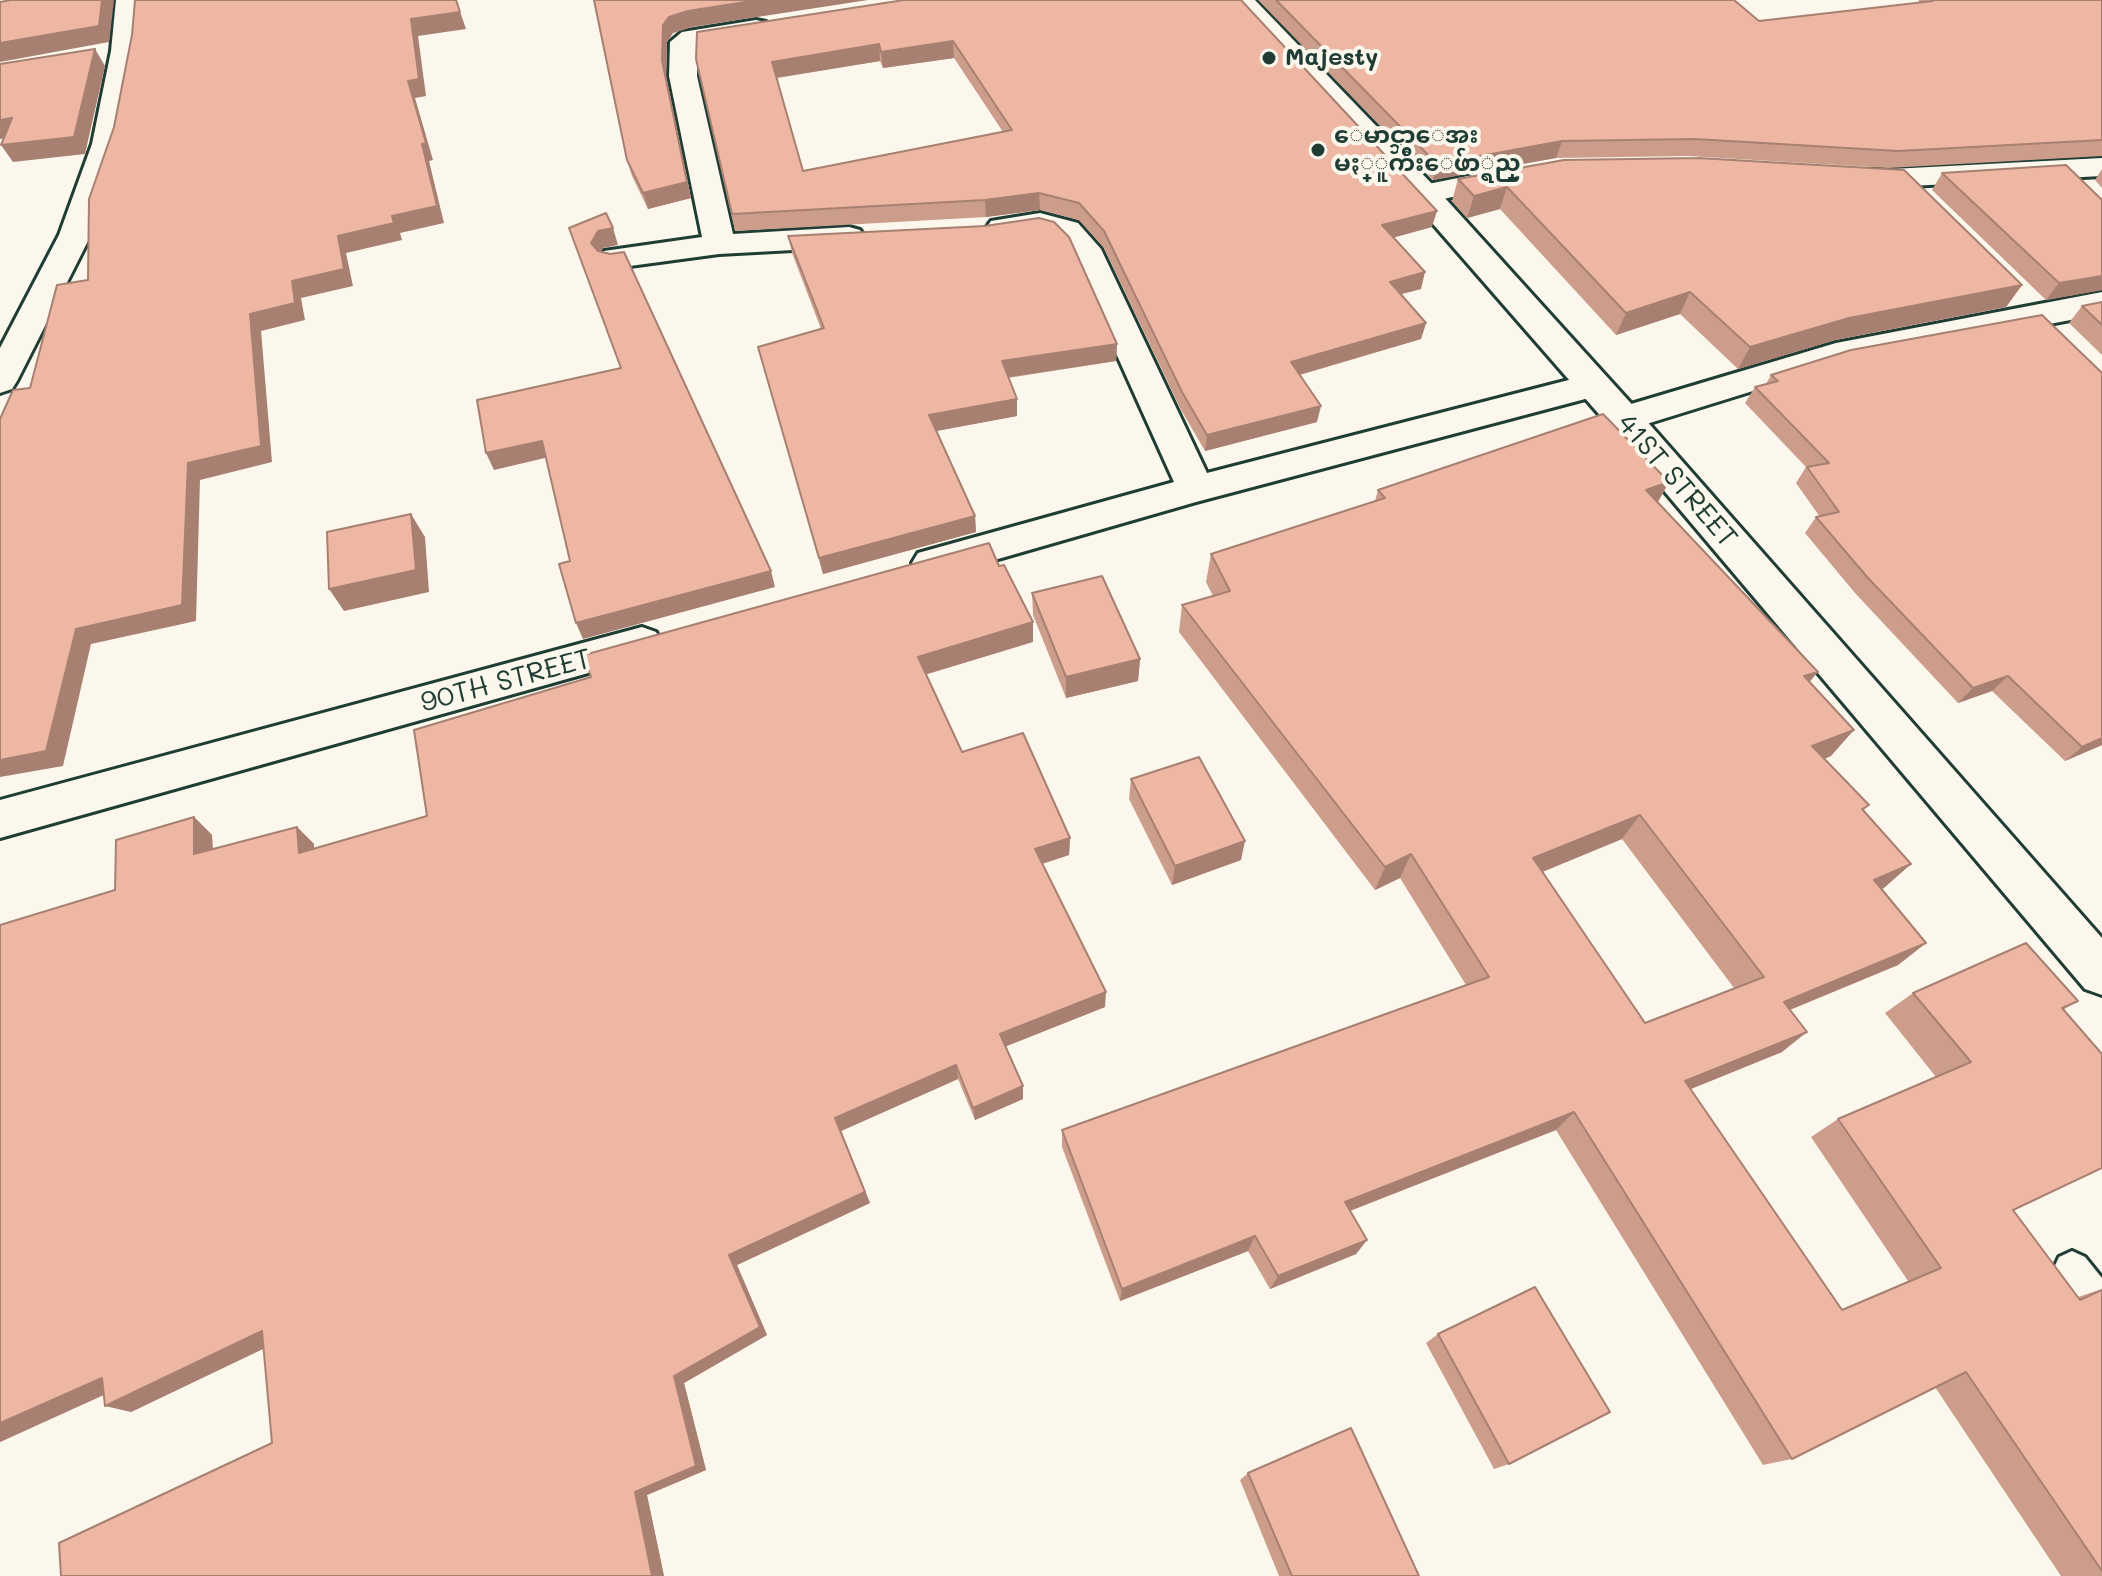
<!DOCTYPE html>
<html>
<head>
<meta charset="utf-8">
<style>
  body { margin:0 }
  canvas { display:block; background:#fbf7ec }
</style>
</head>
<body>
<canvas width="2102" height="1576"></canvas>
<script>
const ctx = document.querySelector('canvas').getContext('2d');
ctx.lineJoin = 'round';
const shape = rows => new Path2D(rows.map(r => 'M' + r).join(''));
function trace(path, color, width, dash) { ctx.strokeStyle = color; ctx.lineWidth = width; ctx.lineCap = dash ? 'butt' : 'round'; ctx.setLineDash(dash || []); ctx.stroke(path); }
function fillPath(path, color) { ctx.fillStyle = color; ctx.fill(path, 'evenodd'); }
function drawText(font, color, halo, rows, align = 'center') {
  ctx.font = font + ' Mali,"Noto Sans Myanmar",sans-serif'; ctx.lineWidth = 8; ctx.setLineDash([]); ctx.textBaseline = 'middle'; ctx.strokeStyle = halo; ctx.fillStyle = color; for (const [text, x, y, turn = 0] of rows) {
    ctx.save(); ctx.translate(x, y); ctx.rotate((+turn || 0) * Math.PI / 180); ctx.textAlign = isNaN(turn) ? turn : align; if (halo) ctx.strokeText(text, 0, 0); ctx.fillText(text, 0, 0); ctx.restore();
  }
}
const service = shape([
  [2072,1251,2085,1257,2102,1278,2102,1328,2089,1322,2059,1283,2053,1270,2059,1257,2072,1251]
]);
const minor = shape([
  [116,0,142,0,139,51,122,144,91,235,17,381,12,389,0,393,0,348,59,235,92,144,111,51,116,0],
  [756,20,766,22,770,28,766,34,698,46,697,76,733,234,849,227,860,230,865,237,860,244,849,247,719,254,615,268,604,265,599,258,604,251,702,237,669,76,670,42,682,32,756,20],
  [2102,158,2102,176,1853,189,1842,186,1838,180,1842,174,1853,171,2102,158],
  [1513,167,1524,170,1528,176,1524,182,1424,203,1413,201,1409,194,1413,187,1513,167],
  [1040,213,1078,223,1101,249,1207,473,1592,374,1604,378,1610,386,1604,394,1196,502,932,578,918,573,912,563,918,553,1174,482,1071,253,1056,237,1039,232,1002,238,991,235,986,228,991,221,1040,213],
  [2102,292,2102,314,1840,364,1624,431,1611,428,1606,419,1611,410,1836,343,2102,292],
  [642,627,656,632,662,643,656,654,0,838,0,800,642,627]
]);
const secondary = shape([
  [1227,0,1255,0,1435,187,1637,410,2102,938,2102,995,2085,989,1611,428,1413,201,1227,0]
]);
trace(service, '#1f3d34', 6);
trace(minor, '#1f3d34', 6);
trace(secondary, '#1f3d34', 6);
fillPath(service, '#fbf7ec');
fillPath(minor, '#fbf7ec');
fillPath(secondary, '#fbf7ec');
fillPath(shape([
  [594,0,692,27,673,33,667,42,666,77,691,198,648,209,632,176,627,160],
  [904,0,1432,227,1394,237,1421,289,1401,294,1426,323,1421,339,1300,375,1317,422,1205,451,1180,408,1104,248,1079,220,1040,210,986,217,735,231,696,59],
  [954,58,1003,132,803,171,777,78,880,61,883,68],
  [1258,0,1734,0,1759,21,1918,3,1919,0,2102,0,2102,156,1888,168,1688,156,1556,158,1433,180],
  [1564,160,2022,285,2006,307,1835,340,1738,369,1680,314,1616,335,1500,209,1467,218,1452,201,1458,179],
  [2102,169,2102,188,2095,180],
  [1942,173,2102,200,2102,290,2046,300,1932,190],
  [788,236,1117,344,1116,361,1008,378,1017,399,1017,416,936,431,975,516,976,532,823,574,758,347,821,329,792,253],
  [2102,302,2102,355,2069,323,2082,306],
  [1851,350,2102,745,2065,761,1992,691,1958,703,1855,593,1805,533,1816,517,1820,517,1796,483,1806,467,1745,403,1755,387,1766,384,1771,375],
  [1669,482,1658,502,1809,682,1831,756,1824,759,1869,805,1864,810,1911,864,1882,889,1926,943,1898,965,1790,1010,1782,1052,1690,1089,1841,1310,1908,1281,1811,1137,1838,1119,1936,1077,1885,1013,1913,993,2078,1001,2063,1010,2013,1210,2078,1297,2102,1289,2102,1576,2061,1576,1935,1387,1792,1459,1763,1465,1556,1130,1350,1211,1367,1240,1356,1254,1270,1289,1248,1251,1120,1301,1062,1147,1062,1130,1466,985,1400,878,1375,890,1179,632,1182,605,1213,596,1206,582,1211,554,1375,501,1378,490],
  [1622,839,1734,988,1645,1023,1542,872],
  [1032,593,1140,659,1138,681,1066,698,1033,615],
  [1033,642,926,674,962,752,1070,838,1069,855,1042,864,1105,1007,1006,1046,1023,1099,975,1120,958,1079,841,1131,870,1203,737,1265,767,1335,684,1383,706,1470,647,1495,664,1576,61,1576,272,1443,264,1348,131,1412,103,1395,0,1442,0,925,115,890,194,817,212,835,213,849,297,827,314,844,314,848],
  [1131,779,1241,860,1172,885,1129,799],
  [1438,1334,1509,1464,1494,1469,1426,1343],
  [1248,1473,1419,1576,1279,1576,1240,1480]
]), '#cd9d8c');
fillPath(shape([
  [102,0,114,0,109,42,0,62,0,43],
  [456,0,466,29,418,36,426,96,415,98,433,160,429,161,444,223,400,233,402,240,346,253,353,286,301,298,305,320,261,331,272,462,200,480,196,621,91,644,63,766,0,777,0,760,76,629,188,463,250,314,292,281,338,236,392,216,408,81,411,19],
  [758,0,868,0,692,27,673,33,667,42,666,77,691,198,648,209,643,193,663,25,669,17,688,11],
  [953,41,954,58,883,68,881,52],
  [879,44,880,61,775,78,772,62],
  [95,49,105,66,85,154,13,162,1,145],
  [12,118,23,135,0,139,0,120],
  [1562,141,1556,158,1433,180,1437,164],
  [1507,187,1500,209,1467,218,1474,196],
  [1039,193,1040,210,986,217,985,200],
  [1437,211,1432,227,1378,242,1382,225],
  [613,228,618,245,603,248,597,260,591,243,598,231],
  [1425,272,1421,289,1386,298,1390,282],
  [2102,276,2102,290,2046,300,2059,283],
  [2022,285,2006,307,1835,340,1738,369,1750,347,1849,318],
  [1690,292,1680,314,1616,335,1626,313],
  [1426,323,1421,339,1288,378,1291,362],
  [1117,344,1116,361,1003,378,1002,361],
  [1017,399,1017,416,931,432,929,415],
  [1321,406,1317,422,1205,451,1207,435],
  [542,441,549,457,494,470,486,453],
  [1669,482,1653,510,1646,490],
  [411,514,425,537,429,592,344,611,329,589],
  [975,516,976,532,823,574,819,558],
  [771,571,775,587,583,639,576,623],
  [1033,622,1033,642,921,676,918,657],
  [1140,659,1138,681,1066,698,1066,677],
  [1818,672,1796,698,1804,676],
  [2008,676,1992,691,1958,703,1973,688],
  [1854,730,1831,756,1790,772,1812,746],
  [2102,738,2102,745,2065,761,2082,747],
  [1640,815,1622,839,1518,882,1533,858],
  [194,817,212,835,213,871,194,854],
  [297,827,314,844,315,870,299,853],
  [1070,838,1069,855,1035,866,1035,849],
  [1245,841,1241,860,1172,885,1175,866],
  [1411,854,1400,878,1375,890,1385,867],
  [1911,864,1884,888,1848,903,1874,880],
  [1926,943,1898,965,1760,1022,1784,1002],
  [1106,992,1105,1007,1002,1048,1000,1034],
  [1807,1032,1782,1052,1664,1100,1685,1081],
  [956,1065,958,1079,841,1131,870,1203,737,1265,767,1335,684,1383,706,1470,647,1495,664,1576,652,1576,635,1492,674,1376,729,1255,835,1118],
  [1023,1086,1023,1099,975,1120,973,1108],
  [1574,1112,1556,1130,1334,1217,1345,1202],
  [1255,1236,1248,1251,1120,1301,1122,1289],
  [1367,1240,1356,1254,1270,1289,1278,1276],
  [262,1331,284,1339,131,1412,105,1406],
  [102,1378,128,1384,0,1442,0,1423]
]), '#a78072');
const building = shape([
  [11,0,102,0,99,26,0,43,0,2,11,0],
  [135,0,456,0,460,12,411,19,419,79,408,81,426,143,422,144,437,206,392,216,394,223,338,236,344,269,292,281,295,303,250,314,261,446,188,463,182,605,76,629,46,751,0,760,0,419,13,390,30,388,57,285,88,280,89,199,114,127,132,35,135,0],
  [594,0,758,0,688,11,669,17,663,25,662,60,687,182,643,193,627,160,594,0],
  [904,0,1241,0,1437,211,1382,225,1425,272,1390,282,1426,323,1291,362,1321,406,1207,435,1182,392,1104,231,1079,203,1039,193,985,200,732,214,696,59,697,32,904,0],
  [953,41,1012,130,803,171,772,62,879,44,881,52,953,41],
  [1276,0,1734,0,1759,21,1933,1,1932,0,2102,0,2102,140,1898,151,1695,139,1562,141,1437,164,1276,0],
  [95,49,74,137,1,145,12,118,0,120,0,64,95,49],
  [1698,158,1904,170,2022,285,1849,318,1750,347,1690,292,1626,313,1507,187,1474,196,1458,179,1564,160,1698,158],
  [2066,165,2102,200,2102,276,2059,283,1942,173,2066,165],
  [606,213,613,228,598,231,591,243,598,251,610,254,624,252,771,571,576,623,559,564,570,561,542,441,486,453,477,400,621,368,569,228,606,213],
  [1039,218,1054,222,1069,237,1117,344,1002,361,1017,399,929,415,975,516,819,558,758,347,824,328,788,236,985,226,1039,218],
  [2102,302,2102,325,2082,306,2102,302],
  [2042,315,2102,373,2102,738,2082,747,2008,676,1973,688,1868,578,1816,517,1839,512,1807,467,1829,463,1755,387,1778,381,1771,375,1851,350,2042,315],
  [1603,414,1669,482,1646,490,1818,672,1804,676,1854,730,1812,746,1869,805,1862,809,1911,864,1874,880,1926,943,1784,1002,1807,1032,1685,1081,1842,1310,1941,1268,1838,1119,1971,1062,1913,993,2026,943,2078,1001,2062,1008,2102,1054,2102,1168,2013,1210,2080,1300,2102,1290,2102,1571,1966,1372,1792,1459,1574,1112,1345,1202,1367,1240,1278,1276,1255,1236,1122,1289,1062,1130,1489,977,1411,854,1385,867,1182,605,1230,591,1211,554,1385,498,1378,490,1603,414],
  [1640,815,1764,977,1645,1023,1533,858,1640,815],
  [411,514,416,570,329,589,327,532,411,514],
  [989,543,999,566,1004,565,1033,622,918,657,962,752,1023,733,1070,838,1035,849,1106,992,1000,1034,1023,1086,973,1108,956,1065,835,1118,865,1192,729,1255,760,1327,674,1376,696,1466,635,1492,652,1576,61,1576,59,1543,272,1443,262,1331,105,1406,102,1378,0,1423,0,925,115,890,116,840,194,817,194,854,297,827,299,853,427,816,414,730,591,677,584,655,989,543],
  [1102,576,1140,659,1066,677,1032,593,1102,576],
  [1199,757,1245,841,1175,866,1131,779,1199,757],
  [1535,1287,1610,1412,1509,1464,1438,1334,1535,1287],
  [1351,1428,1419,1576,1292,1576,1248,1473,1351,1428]
]);
fillPath(building, '#eeb7a3');
trace(building, '#a78072', 2);
for (const [x, y, r, color] of [
  [1269,58,8,"#1f3d34"],
  [1318,150,8,"#1f3d34"]
]) { const dot = new Path2D(); dot.arc(x, y, r, 0, 2 * Math.PI); ctx.fillStyle = color; ctx.fill(dot); trace(dot, '#fbf7ec', 3); }
drawText('bold 24px', '#1f3d34', '#fbf7ec', [
  ["Majesty",1285,58],
  ["ေမာင္သာေအး",1334,136],
  ["မႏ္ူက်ီးေဖ်ာ္ရည္",1334,164]
], 'left');
drawText('28px', '#1f3d34', '#fbf7ec', [
  ["41ST STREET",1677,481,49],
  ["90TH STREET",506,681,-15]
]);
</script>
</body>
</html>
